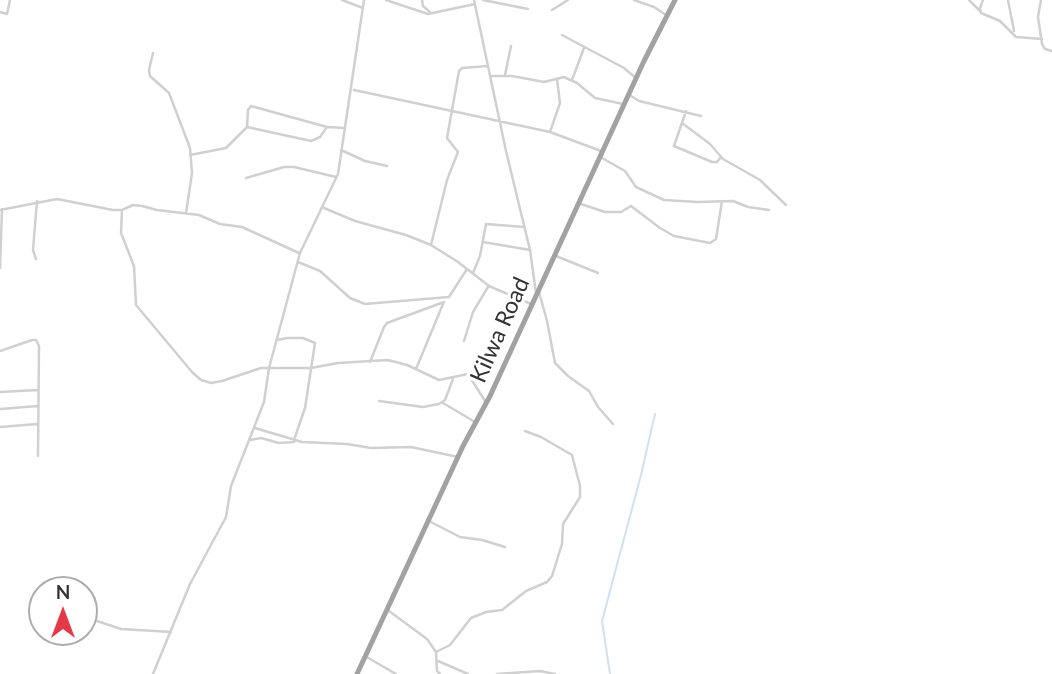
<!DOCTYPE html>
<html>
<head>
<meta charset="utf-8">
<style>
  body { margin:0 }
  #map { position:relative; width:1052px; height:674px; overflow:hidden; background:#fff; font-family:Lato,sans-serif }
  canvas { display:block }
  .north { position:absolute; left:28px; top:576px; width:70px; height:70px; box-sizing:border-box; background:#fff; border:2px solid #adadad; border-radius:50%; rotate:0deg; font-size:19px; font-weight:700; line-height:28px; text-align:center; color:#333 }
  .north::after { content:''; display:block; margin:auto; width:24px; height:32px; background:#e63946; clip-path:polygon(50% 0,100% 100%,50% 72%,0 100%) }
</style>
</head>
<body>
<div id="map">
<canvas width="1052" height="674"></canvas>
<div class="north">N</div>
</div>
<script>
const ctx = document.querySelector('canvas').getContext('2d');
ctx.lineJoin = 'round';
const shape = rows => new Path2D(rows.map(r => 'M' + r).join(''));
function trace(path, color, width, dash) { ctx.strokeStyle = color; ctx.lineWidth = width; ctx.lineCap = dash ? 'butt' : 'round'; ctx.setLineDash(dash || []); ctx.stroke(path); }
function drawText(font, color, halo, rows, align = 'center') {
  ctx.font = font + ' Lato,sans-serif'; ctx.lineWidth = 7; ctx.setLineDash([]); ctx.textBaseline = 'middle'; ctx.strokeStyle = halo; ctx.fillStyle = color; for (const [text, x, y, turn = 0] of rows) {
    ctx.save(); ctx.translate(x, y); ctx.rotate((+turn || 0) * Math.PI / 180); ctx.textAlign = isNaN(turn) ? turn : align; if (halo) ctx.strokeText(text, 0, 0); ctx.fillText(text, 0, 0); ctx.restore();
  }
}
trace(shape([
  [610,674,602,621,641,475,655,414]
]), '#cfe2ee', 2);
trace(shape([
  [342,0,363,8],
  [386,0,428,14,475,4],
  [422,0,423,6,431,13],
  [474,0,506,151,530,250,536,293],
  [483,0,528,9],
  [634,0,654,7,666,15],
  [969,0,980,11],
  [983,0,980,8,981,13,1000,21,1016,37,1042,39],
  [1008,0,1014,31],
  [1041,0,1038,17,1042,44,1045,49,1052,51],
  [552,10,568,0],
  [0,12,7,14,10,0],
  [562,35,624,68,636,78],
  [153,53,149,70,150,76,169,93,190,148,192,173,186,213],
  [505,75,511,46],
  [490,76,512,76,544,82,564,77,577,83,595,98,623,104],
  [572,80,584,48],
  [354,90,550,132,601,151],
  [628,94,639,101,701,116],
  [686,111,674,146,712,162,717,162,721,157],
  [682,123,710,144,723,159,760,180,786,205],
  [247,127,248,110,251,106,327,127],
  [550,132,560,103,557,79],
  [341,150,365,161,387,166],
  [190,155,226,148,247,127,311,141,320,137,327,127,344,128],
  [602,158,625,171,636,187,664,200,698,202,733,201,748,207,769,210],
  [246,178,284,167,294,167,336,177],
  [578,203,605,212,621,212,631,206,660,228,674,236,710,243,716,239,722,201],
  [324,208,355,221,406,235,431,245,458,262,489,286,531,304],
  [0,210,57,199,113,210,122,210,133,205,142,206,157,210,199,215,220,224,242,227,299,253],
  [122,210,121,233,134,266,136,305,192,372,201,380,211,383,222,381,261,368,311,368,338,363,388,360,407,365,439,380,468,374,485,401],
  [483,242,530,250],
  [431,245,447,180,458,152,447,138,459,71,462,68,487,66],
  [556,256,598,273],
  [36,259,33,250,37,201],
  [298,262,320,271,350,298,365,304,449,297,467,269],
  [0,268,2,209],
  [473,273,480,256,486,224,524,227],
  [539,292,547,321,555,363,568,376,589,391,598,407,613,424],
  [277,340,287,338,303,338,315,343,305,408,294,440],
  [464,341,473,312,488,287],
  [0,351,32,340,36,340,39,346,38,456],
  [370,362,384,327,387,323,444,302],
  [416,369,443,304],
  [0,392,38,390],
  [379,401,423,407,439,404,445,400,453,379],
  [443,403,475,422],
  [0,409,38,406],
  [0,427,37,424],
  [255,428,302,442,347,444,371,448,411,447,458,457],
  [250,440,261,438,279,443,294,442],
  [429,521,460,537,482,540,505,547],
  [389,611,427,639,436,652,437,671,440,674],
  [91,619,121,629,171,632],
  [436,652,450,645,471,618,486,612,502,610,526,591,547,582,552,576,562,544,563,524,580,497,580,486,572,455,541,437,525,431],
  [365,656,396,674],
  [438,661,468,674],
  [153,674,190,584,226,517,231,486,264,402,269,368,300,253,338,174,364,0],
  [497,674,540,671,555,674]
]), '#d0d0d0', 2.5);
trace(shape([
  [357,674,463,446,490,396,644,61,675,0]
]), '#a2a2a2', 5);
drawText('23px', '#333', '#fff', [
  ["Kilwa Road",500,330,-66]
]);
</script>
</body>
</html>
